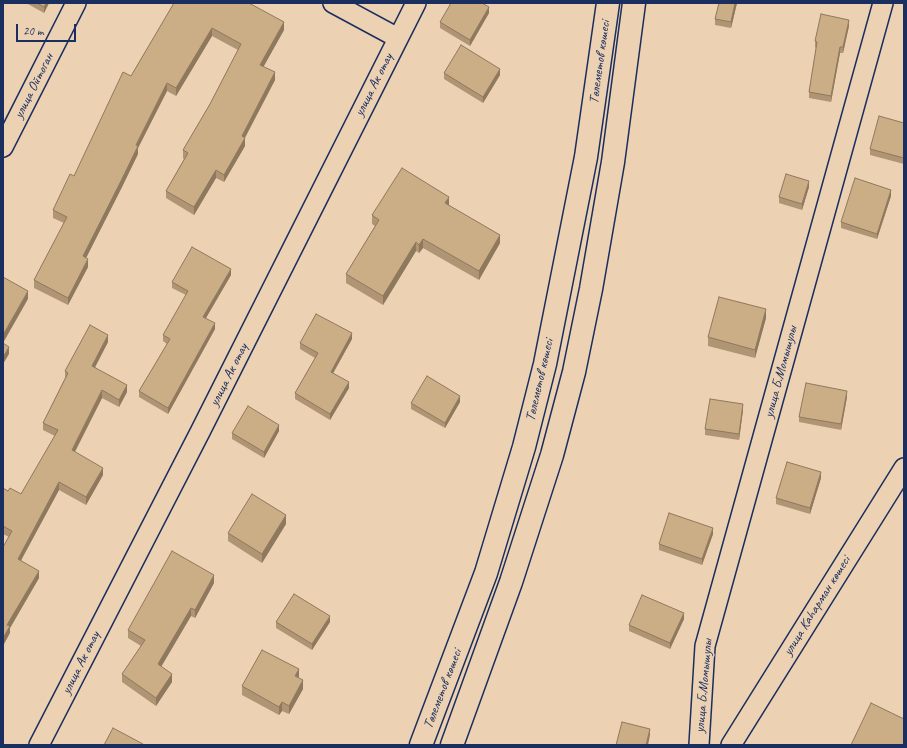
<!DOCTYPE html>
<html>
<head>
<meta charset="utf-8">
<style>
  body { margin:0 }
  #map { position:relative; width:907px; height:748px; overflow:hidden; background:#ecd1b3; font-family:Caveat,sans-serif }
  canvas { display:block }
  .frame { position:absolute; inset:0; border:4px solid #1b2f5e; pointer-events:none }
  .scale { position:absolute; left:16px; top:24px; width:60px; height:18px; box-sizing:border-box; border:2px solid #1b2f5e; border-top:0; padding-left:5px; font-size:12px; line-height:14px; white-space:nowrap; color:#1b2f5e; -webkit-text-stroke:3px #ecd1b3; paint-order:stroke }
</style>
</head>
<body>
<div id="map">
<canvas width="907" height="748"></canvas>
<div class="frame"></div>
<div class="scale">20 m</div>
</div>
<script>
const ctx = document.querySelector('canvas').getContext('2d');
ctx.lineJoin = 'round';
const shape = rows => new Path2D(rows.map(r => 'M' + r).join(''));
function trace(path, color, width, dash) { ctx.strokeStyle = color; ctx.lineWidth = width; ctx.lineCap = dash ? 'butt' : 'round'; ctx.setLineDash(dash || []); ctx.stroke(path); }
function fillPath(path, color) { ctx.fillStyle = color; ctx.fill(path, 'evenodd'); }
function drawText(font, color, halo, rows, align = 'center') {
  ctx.font = font + ' Caveat,sans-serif'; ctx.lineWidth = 3; ctx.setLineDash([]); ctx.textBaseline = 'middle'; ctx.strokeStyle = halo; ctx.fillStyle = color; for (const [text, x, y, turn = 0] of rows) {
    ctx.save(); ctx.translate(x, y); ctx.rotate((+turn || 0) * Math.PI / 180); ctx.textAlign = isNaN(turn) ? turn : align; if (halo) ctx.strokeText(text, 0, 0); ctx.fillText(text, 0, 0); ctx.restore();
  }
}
const minor = shape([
  [333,3,398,38],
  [3,147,76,3],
  [39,745,200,432,416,3],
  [699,745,705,646,883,3],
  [731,745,904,468]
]);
const primary = shape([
  [421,745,486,573,524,447,545,364,586,157,608,3],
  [452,745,511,582,552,455,574,372,591,289,613,162,634,3]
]);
trace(minor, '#1b2f5e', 22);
trace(primary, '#1b2f5e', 25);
trace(minor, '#ecd1b3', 19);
trace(primary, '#ecd1b3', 22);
fillPath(shape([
  [26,3,49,3,44,13],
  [174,3,284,30,263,67,275,80,245,138,245,146,224,182,216,178,194,215,166,198,166,191,184,159,183,158,183,150,210,104,238,50,212,36,176,96,167,91,138,148,138,154,121,189,86,258,88,267,68,305,34,288,34,280,64,223,53,218,53,210,74,176,131,76],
  [719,3,737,3,731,28,715,25,715,19],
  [489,13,470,46,440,28,440,22],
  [849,26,843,53,840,53,831,102,809,98,809,92,816,48,815,47,815,41],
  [444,73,500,75,483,103,444,79],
  [904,123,904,164,870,155,870,149],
  [809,187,802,210,779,203,779,197],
  [891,196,877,239,841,228,841,222],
  [449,205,500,243,479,280,423,248,419,253,416,251,383,305,346,283,346,274,375,226,372,224,372,215],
  [231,275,206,318,215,329,168,414,139,397,139,391,167,344,163,341,163,335,186,295,172,288,172,282],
  [766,318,755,358,708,346,708,337],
  [352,339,333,373,349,388,330,420,295,399,295,393,315,358,300,349,300,343],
  [108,342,95,367,127,392,119,407,102,398,75,452,103,475,86,505,59,490,21,560,39,578,10,628,10,633,9,537,3,534,3,488,8,491,21,494,55,436,43,430,43,423,65,378,65,371],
  [847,397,841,430,799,422,799,417],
  [460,402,445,428,411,409,411,403],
  [743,410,739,440,705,435,705,429],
  [279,431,264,458,232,439,232,433],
  [821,478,810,514,776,504,776,498],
  [286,524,262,563,228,541,228,533],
  [713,534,702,565,659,550,659,544],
  [214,583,195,618,191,616,161,667,172,682,156,706,122,682,122,674,141,646,128,638,128,630],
  [684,619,670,649,629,631,629,625],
  [276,622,330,622,312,650,276,628],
  [299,678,303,689,289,714,282,711,279,715,242,695,242,686]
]), '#af9573');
fillPath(shape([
  [46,3,49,3,44,13,44,7],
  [735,3,737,3,731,28,731,22],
  [489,7,489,13,470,46,470,40],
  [849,20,849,26,843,53,843,47],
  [284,22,284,30,260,73,260,65],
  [212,28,212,36,176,96,176,88],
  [840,47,840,53,831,102,831,96],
  [500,69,500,75,483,103,483,97],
  [275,72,275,80,242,143,245,138,245,146,224,182,224,175,242,136],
  [167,83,167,91,138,148,138,154,121,189,83,264,83,256,136,145],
  [216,170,216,178,194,215,194,207],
  [809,181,809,187,802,210,802,204],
  [891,190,891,196,877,239,877,234],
  [449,197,449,206,445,203],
  [500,235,500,243,479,280,479,271],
  [423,239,423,248,419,253,419,245],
  [416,242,416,251,383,305,383,296],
  [88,259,88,267,68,305,68,298],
  [231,269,231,275,203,323,203,317],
  [28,291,28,299,3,343,3,335],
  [766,309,766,318,755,358,755,350],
  [215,323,215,329,168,414,168,408],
  [352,333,352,339,331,377,331,372],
  [108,335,108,342,92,373,92,366],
  [9,347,9,354,3,364,3,357],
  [349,382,349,388,330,420,330,414],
  [127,385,127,392,119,407,119,400],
  [102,390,102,398,72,457,72,450],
  [847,391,847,397,841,430,841,424],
  [460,396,460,402,445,428,445,423],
  [743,404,743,410,739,440,739,434],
  [279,425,279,431,264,458,264,452],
  [103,468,103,475,86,505,86,497],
  [821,472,821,478,810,514,810,508],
  [59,482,59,490,18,566,18,559],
  [286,515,286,524,262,563,262,554],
  [713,528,713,534,702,565,702,559],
  [39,571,39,578,10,628,10,633,3,646,3,638,7,625],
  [214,575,214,583,195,618,195,610],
  [191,608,191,616,158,672,158,664],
  [684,613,684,619,670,649,670,643],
  [330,616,330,622,312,650,312,644],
  [299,669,299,678,295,676],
  [172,674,172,682,156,706,156,698],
  [303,680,303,689,289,714,289,706],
  [282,702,282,711,279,715,279,707],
  [650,729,650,735,648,745,646,745]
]), '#8e795e');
const building = shape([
  [37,3,46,3,44,7,37,3],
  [174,3,249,3,284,22,260,65,275,72,242,136,245,138,224,175,216,170,194,207,166,191,188,153,183,150,210,104,241,44,212,28,176,88,167,83,136,145,138,146,121,181,83,256,88,259,68,298,34,280,67,217,53,210,70,174,74,176,123,72,131,76,174,3],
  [451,3,482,3,489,7,470,40,440,22,451,3],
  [719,3,735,3,731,22,715,19,719,3],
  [821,14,849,20,843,47,840,47,831,96,809,92,817,42,815,41,821,14],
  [461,45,500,69,483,97,444,73,461,45],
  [879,116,904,123,904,158,870,149,879,116],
  [402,168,449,197,445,203,500,235,479,271,423,239,419,245,416,242,383,296,346,274,379,220,372,215,402,168],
  [786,174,809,181,802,204,779,197,786,174],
  [855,178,891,190,877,234,841,222,855,178],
  [192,247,231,269,203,317,215,323,168,408,139,391,170,339,163,335,188,291,172,282,192,247],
  [3,277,28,291,3,335,3,277],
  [719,297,766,309,755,350,708,337,719,297],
  [316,314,352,333,331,372,349,382,330,414,295,393,318,353,300,343,316,314],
  [90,325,108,335,92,366,127,385,119,400,102,390,72,450,103,468,86,497,59,482,18,559,39,571,7,625,10,626,3,638,3,547,12,531,3,526,3,488,8,491,10,488,21,494,58,430,43,423,68,373,65,371,90,325],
  [3,343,9,347,3,357,3,343],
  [427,376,460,396,445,423,411,403,427,376],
  [806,383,847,391,841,424,799,417,806,383],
  [710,399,743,404,739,434,705,429,710,399],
  [248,406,279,425,264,452,232,433,248,406],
  [787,462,821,472,810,508,776,498,787,462],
  [252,494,286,515,262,554,228,533,252,494],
  [669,513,713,528,702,559,659,544,669,513],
  [172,551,214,575,195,610,191,608,158,664,172,674,156,698,122,674,145,640,128,630,172,551],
  [294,594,330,616,312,644,276,622,294,594],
  [642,595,684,613,670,643,629,625,642,595],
  [262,650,299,669,295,676,303,680,289,706,282,702,279,707,242,686,262,650],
  [871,703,904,719,904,745,851,745,871,703],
  [622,722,650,729,646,745,616,745,622,722],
  [113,728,143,744,143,745,104,745,113,728]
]);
fillPath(building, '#cbad86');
trace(building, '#8e795e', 1);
drawText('14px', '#1b2f5e', '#ecd1b3', [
  ["Төлеметов көшесі",600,62,-82],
  ["улица Ак отау",374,85,-63],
  ["улица Ойтоган",34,86,-63],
  ["улица Б.Момышулы",781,372,-75],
  ["улица Ак отау",229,375,-63],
  ["Төлеметов көшесі",540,380,-77],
  ["улица Каһарман көшесі",817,606,-58],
  ["улица Ак отау",81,663,-63],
  ["улица Б.Момышулы",704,686,-85],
  ["Төлеметов көшесі",443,689,-69]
]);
</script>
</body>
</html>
